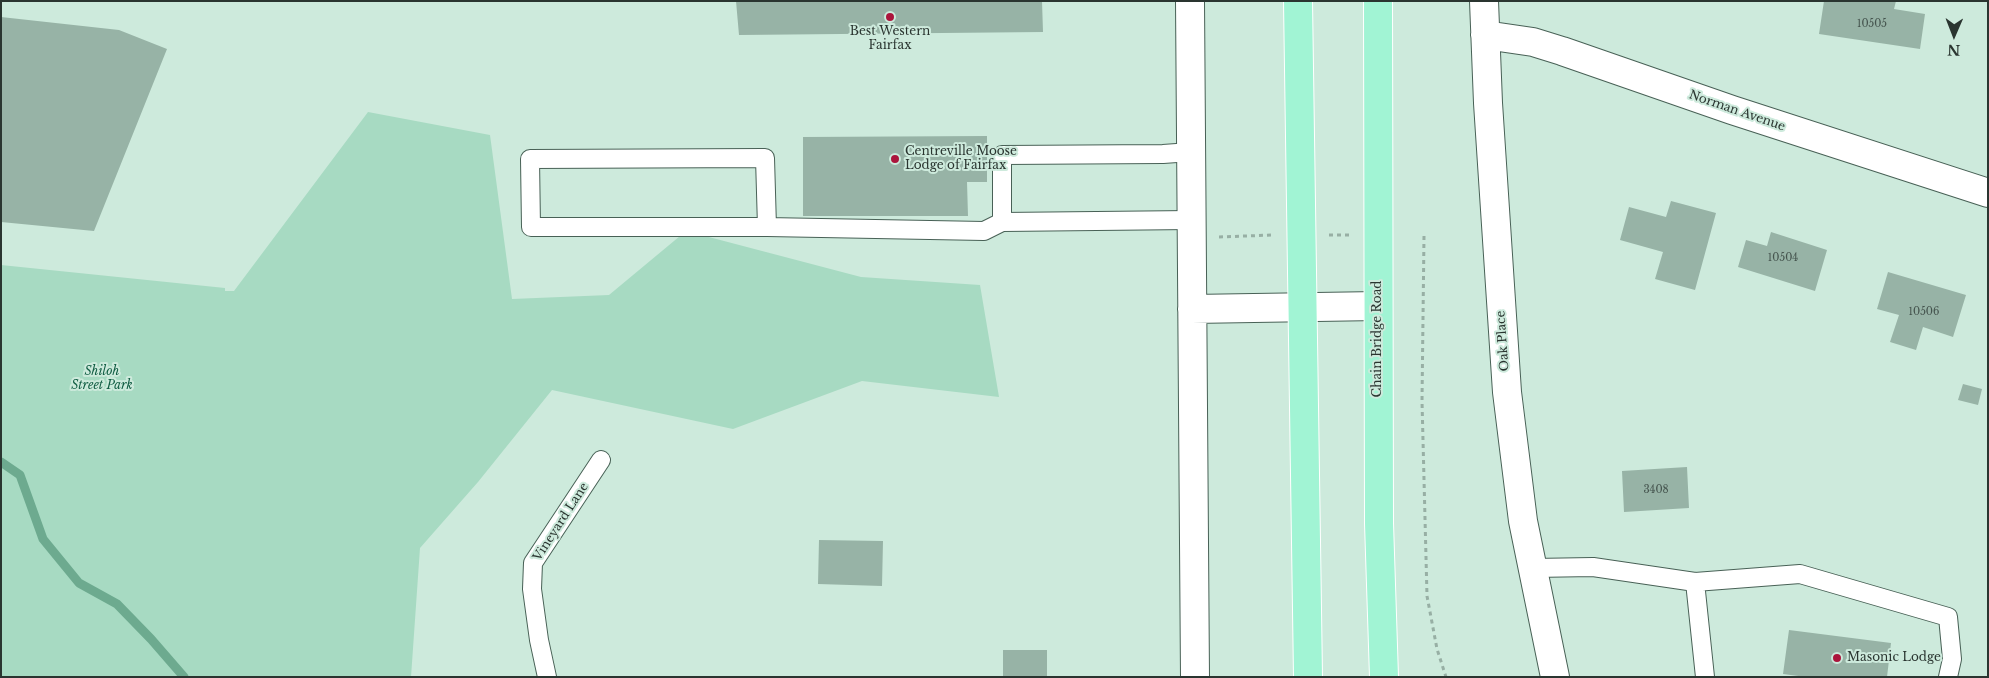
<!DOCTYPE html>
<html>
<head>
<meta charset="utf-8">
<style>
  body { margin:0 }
  #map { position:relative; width:1989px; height:678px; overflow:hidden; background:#cdeadc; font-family:"Libre Baskerville",serif }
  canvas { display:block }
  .frame { position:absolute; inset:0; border:2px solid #2a3530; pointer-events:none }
  .north { position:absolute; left:1929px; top:10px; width:50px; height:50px; -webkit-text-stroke:4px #cdeadc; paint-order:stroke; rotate:181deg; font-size:14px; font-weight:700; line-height:20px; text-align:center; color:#2a3530 }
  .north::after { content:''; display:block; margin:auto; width:18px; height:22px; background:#2a3530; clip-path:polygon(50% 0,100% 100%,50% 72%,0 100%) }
</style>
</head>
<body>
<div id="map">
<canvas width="1989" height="678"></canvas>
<div class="frame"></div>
<div class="north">N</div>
</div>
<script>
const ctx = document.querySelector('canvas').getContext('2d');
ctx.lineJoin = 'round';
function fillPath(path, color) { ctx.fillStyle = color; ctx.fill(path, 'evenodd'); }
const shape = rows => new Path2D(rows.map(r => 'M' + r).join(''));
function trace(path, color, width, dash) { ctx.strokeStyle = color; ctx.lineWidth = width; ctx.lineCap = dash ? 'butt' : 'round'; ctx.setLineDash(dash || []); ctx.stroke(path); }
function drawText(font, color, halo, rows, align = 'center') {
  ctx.font = font + ' "Libre Baskerville",serif'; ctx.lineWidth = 4; ctx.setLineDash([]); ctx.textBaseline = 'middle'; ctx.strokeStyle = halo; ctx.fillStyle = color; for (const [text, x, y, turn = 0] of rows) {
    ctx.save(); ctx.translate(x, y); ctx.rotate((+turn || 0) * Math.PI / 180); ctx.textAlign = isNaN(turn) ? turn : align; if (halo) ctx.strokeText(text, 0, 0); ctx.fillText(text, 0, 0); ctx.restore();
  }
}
fillPath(shape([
  [368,112,490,135,512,299,609,295,686,231,861,277,980,285,999,397,862,381,733,429,552,390,478,482,420,548,411,677,1,677,1,265,225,288,225,291,234,291]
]), '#a7dac2');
trace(shape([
  [1,462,20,475,43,539,79,583,117,604,151,639,184,677]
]), '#6daa8f', 9);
fillPath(shape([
  [736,1,1042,1,1043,32,739,35],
  [1824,1,1896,1,1894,9,1925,14,1920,49,1819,34],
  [1,17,119,30,167,49,94,231,1,222],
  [987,136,987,182,967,182,968,216,803,216,803,137],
  [1671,201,1716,213,1695,290,1655,279,1663,252,1620,240,1629,207,1666,217],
  [1771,232,1827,250,1815,291,1738,267,1746,240,1767,246],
  [1888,272,1966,295,1953,337,1923,327,1916,350,1890,342,1899,315,1877,309],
  [1963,384,1982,389,1978,405,1958,400],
  [1687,467,1689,508,1624,512,1622,471],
  [819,540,883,541,882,586,818,584],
  [1789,630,1891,643,1887,677,1806,677,1783,674],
  [1003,650,1047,650,1047,677,1003,677]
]), '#97b3a6');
const lane = shape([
  [1191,152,1163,154,1002,155,1002,222,1191,220],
  [767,227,765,158,530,159,531,227,767,227,984,231,1002,222],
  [1533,568,1593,567,1695,582,1800,574,1948,617,1952,659,1948,677],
  [1695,582,1705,677],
  [547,677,539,640,532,589,533,563,601,460]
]);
const street = shape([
  [1190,1,1195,677],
  [1484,1,1488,103,1507,392,1523,521,1555,677],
  [1485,35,1533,42,1562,51,1732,110,1988,193],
  [1192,309,1378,306]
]);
const primary = shape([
  [1298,1,1308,677],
  [1378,1,1379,523,1384,677]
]);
trace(lane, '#486156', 20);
trace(street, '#486156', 30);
trace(primary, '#fff', 30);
trace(shape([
  [1329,235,1350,235],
  [1424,236,1422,401,1427,596,1437,649,1446,677],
  [1219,237,1273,235]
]), '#97afa4', 3, [4, 4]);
trace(lane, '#fff', 18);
trace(street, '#fff', 28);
trace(primary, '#a1f4d4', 28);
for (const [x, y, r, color] of [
  [890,17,5,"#ab153c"],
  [895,159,5,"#ab153c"],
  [1837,658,5,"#ab153c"]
]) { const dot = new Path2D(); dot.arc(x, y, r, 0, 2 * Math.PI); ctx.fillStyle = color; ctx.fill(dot); trace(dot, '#cdeadc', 2); }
drawText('10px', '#45544e', null, [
  ["10505",1872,24],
  ["10504",1783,258],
  ["10506",1924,312],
  ["3408",1656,490]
]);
drawText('12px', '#2a3530', '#cdeadc', [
  ["Best Western",890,32,"center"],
  ["Fairfax",890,46,"center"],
  ["Centreville Moose",905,152],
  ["Lodge of Fairfax",905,166],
  ["Masonic Lodge",1847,658]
], 'left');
drawText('12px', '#2a3530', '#cdeadc', [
  ["Norman Avenue",1737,111,19],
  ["Chain Bridge Road",1378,339,-90],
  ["Oak Place",1503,341,-94],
  ["Vineyard Lane",561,522,-57]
]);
drawText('italic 12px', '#125e44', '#cdeadc', [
  ["Shiloh",102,372],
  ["Street Park",102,386]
]);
</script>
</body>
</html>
